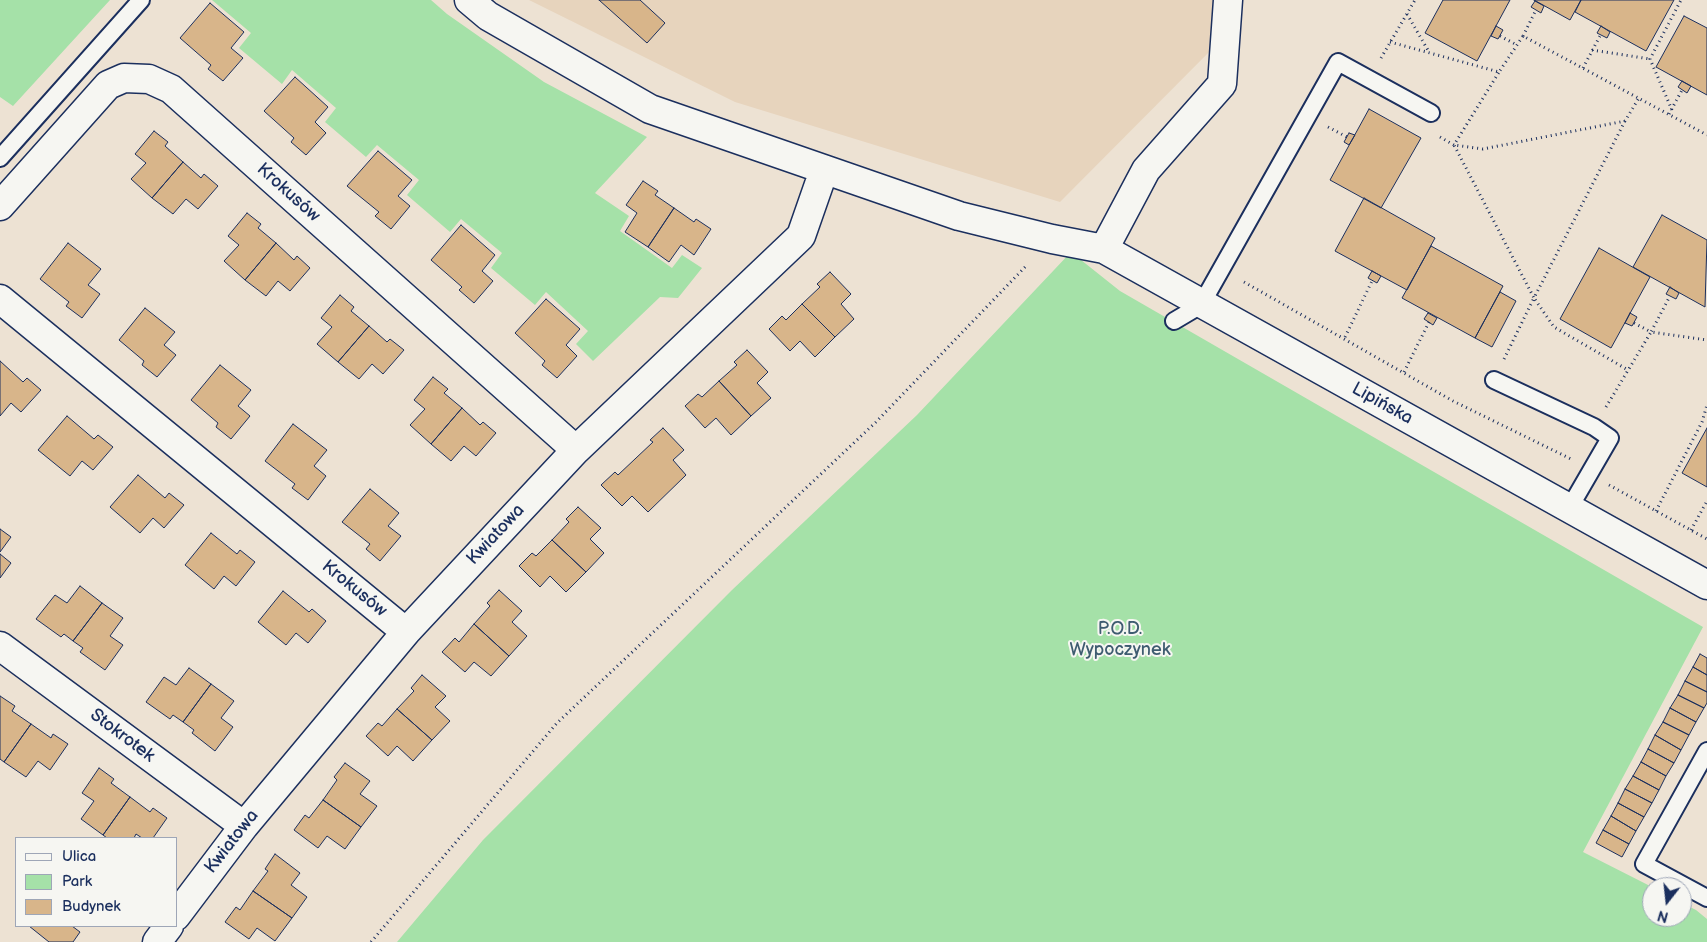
<!DOCTYPE html>
<html>
<head>
<meta charset="utf-8">
<style>
  body { margin:0 }
  #map { position:relative; width:1707px; height:942px; overflow:hidden; background:#ede2d3; font-family:"Balsamiq Sans",sans-serif }
  canvas { display:block }
  .legend { position:absolute; left:15px; top:837px; width:162px; height:90px; box-sizing:border-box; background:#f6f6f2; border:1px solid #9ea6b7; margin:0; padding:6px 9px; list-style:none; font-size:15px; color:#1b2f5e }
  .legend li { display:flex; align-items:center; gap:10px; height:25px }
  .legend b { width:25px; border:1px solid #9ea6b7 }
  .north { position:absolute; left:1642px; top:877px; width:50px; height:50px; box-sizing:border-box; background:#f6f6f2; border:1px solid #9ea6b7; border-radius:50%; rotate:196deg; font-size:14px; font-weight:700; line-height:20px; text-align:center; color:#1b2f5e }
  .north::after { content:''; display:block; margin:auto; width:18px; height:22px; background:#1b2f5e; clip-path:polygon(50% 0,100% 100%,50% 72%,0 100%) }
</style>
</head>
<body>
<div id="map">
<canvas width="1707" height="942"></canvas>
<ul class="legend">
<li><b style="height:6px;background:#f6f6f2"></b>Ulica</li>
<li><b style="height:14px;background:#a5e1a8"></b>Park</li>
<li><b style="height:14px;background:#d8b58a"></b>Budynek</li>
</ul>
<div class="north">N</div>
</div>
<script>
const ctx = document.querySelector('canvas').getContext('2d');
ctx.lineJoin = 'round';
function fillPath(path, color) { ctx.fillStyle = color; ctx.fill(path, 'evenodd'); }
const shape = rows => new Path2D(rows.map(r => 'M' + r).join(''));
function trace(path, color, width, dash) { ctx.strokeStyle = color; ctx.lineWidth = width; ctx.lineCap = dash ? 'butt' : 'round'; ctx.setLineDash(dash || []); ctx.stroke(path); }
function drawText(font, color, halo, rows, align = 'center') {
  ctx.font = font + ' "Balsamiq Sans",sans-serif'; ctx.lineWidth = 4; ctx.setLineDash([]); ctx.textBaseline = 'middle'; ctx.strokeStyle = halo; ctx.fillStyle = color; for (const [text, x, y, turn = 0] of rows) {
    ctx.save(); ctx.translate(x, y); ctx.rotate((+turn || 0) * Math.PI / 180); ctx.textAlign = isNaN(turn) ? turn : align; if (halo) ctx.strokeText(text, 0, 0); ctx.fillText(text, 0, 0); ctx.restore();
  }
}
fillPath(shape([
  [529,0,1226,0,1221,40,1060,202,735,102]
]), '#e7d4bd');
fillPath(shape([
  [0,0,110,0,13,106,0,97],
  [212,0,431,0,447,14,544,82,647,137,595,193,629,216,620,231,672,268,682,255,702,268,678,298,660,297,593,361,576,344,588,331,546,292,535,305,491,268,502,253,461,219,450,232,407,195,419,180,377,145,366,157,325,122,336,108,292,70,282,84,239,48,251,33],
  [1071,252,1120,291,1703,627,1583,852,1652,887,1652,917,1682,917,1682,903,1696,910,1707,919,1707,942,397,942,483,840,732,590,917,415]
]), '#a5e1a8');
const building = shape([
  [599,0,640,0,665,23,647,43,599,0],
  [1443,0,1510,0,1477,61,1425,33,1443,0],
  [1534,0,1581,0,1570,20,1534,0],
  [1581,0,1674,0,1646,51,1575,12,1581,0],
  [1535,1,1544,6,1541,13,1531,7,1535,1],
  [210,3,244,32,231,48,243,58,223,81,208,69,211,65,180,38,210,3],
  [1684,16,1707,28,1707,95,1656,67,1684,16],
  [1496,26,1503,30,1498,39,1491,36,1496,26],
  [1601,26,1610,32,1607,38,1597,33,1601,26],
  [295,77,328,107,315,122,326,133,306,155,291,142,294,138,264,111,295,77],
  [1682,81,1691,86,1687,93,1678,87,1682,81],
  [1369,109,1421,138,1381,208,1330,180,1369,109],
  [154,131,168,142,165,146,183,162,152,198,131,179,146,163,135,154,154,131],
  [1349,133,1355,135,1349,145,1344,142,1349,133],
  [378,151,412,180,398,196,410,206,391,229,375,216,379,212,347,186,378,151],
  [183,162,201,178,204,174,218,186,198,209,186,199,173,214,152,198,183,162],
  [643,181,658,191,655,195,674,208,648,247,625,232,637,213,626,205,643,181],
  [1364,198,1435,238,1407,290,1335,251,1364,198],
  [674,208,694,222,696,219,711,229,694,255,681,245,669,262,648,247,674,208],
  [247,213,261,224,258,228,276,243,245,280,224,261,239,245,228,236,247,213],
  [1662,215,1707,240,1705,307,1633,267,1662,215],
  [461,225,495,255,482,271,493,281,474,303,459,290,462,287,431,260,461,225],
  [68,243,101,269,88,285,100,294,82,318,66,306,69,302,40,279,68,243],
  [276,243,294,260,297,256,310,268,290,291,278,281,266,296,245,280,276,243],
  [1431,246,1503,286,1475,338,1402,298,1431,246],
  [1599,248,1650,277,1611,348,1560,319,1599,248],
  [1372,271,1381,276,1377,283,1368,278,1372,271],
  [830,272,851,294,841,304,854,319,835,337,802,304,820,287,817,284,830,272],
  [1670,287,1679,293,1676,299,1666,294,1670,287],
  [1500,292,1516,301,1492,347,1475,338,1500,292],
  [340,295,354,307,351,311,369,326,338,362,317,344,332,327,321,318,340,295],
  [546,299,580,329,566,345,577,356,557,378,542,365,545,361,515,333,546,299],
  [802,304,835,337,815,357,800,341,790,351,769,329,782,316,786,320,802,304],
  [145,308,175,332,164,345,176,355,157,377,142,365,144,361,119,340,145,308],
  [1428,313,1437,318,1433,325,1424,319,1428,313],
  [1630,313,1637,317,1632,326,1625,323,1630,313],
  [369,326,387,342,390,339,404,350,383,374,372,364,359,379,338,362,369,326],
  [747,350,768,372,757,383,771,398,751,416,719,381,737,365,734,362,747,350],
  [0,361,23,382,27,378,41,390,21,412,11,403,0,416,0,361],
  [220,365,251,390,238,406,250,416,231,439,216,427,218,423,191,400,220,365],
  [433,377,448,389,444,393,462,408,431,444,410,425,425,409,414,400,433,377],
  [719,381,751,416,731,435,716,418,705,428,685,406,698,394,702,397,719,381],
  [462,408,480,425,483,422,496,433,476,456,464,446,451,461,431,444,462,408],
  [67,416,94,439,98,435,113,447,93,470,82,461,70,476,38,450,67,416],
  [293,424,327,450,314,466,326,476,308,500,292,488,295,484,265,461,293,424],
  [663,428,684,450,673,460,686,475,648,512,632,496,622,506,601,485,615,472,618,475,653,442,650,440,663,428],
  [1707,428,1707,487,1682,473,1707,428],
  [138,475,165,498,169,493,184,505,164,528,153,518,140,533,110,507,138,475],
  [370,489,399,513,388,526,401,536,380,561,366,549,370,544,342,522,370,489],
  [578,507,601,528,590,539,604,553,586,572,552,540,569,522,566,519,578,507],
  [0,529,11,537,0,552,0,529],
  [211,533,237,554,240,550,255,562,236,586,224,576,214,589,185,565,211,533],
  [552,540,586,572,566,592,550,576,540,587,519,566,532,553,536,556,552,540],
  [0,554,11,563,0,578,0,554],
  [80,586,102,603,73,641,64,634,61,637,36,619,55,595,67,603,80,586],
  [499,590,522,611,512,622,527,636,509,656,474,624,490,606,487,603,499,590],
  [283,591,309,612,312,609,326,621,308,643,296,633,286,645,258,622,283,591],
  [102,603,123,618,110,636,123,645,105,670,80,652,83,648,73,641,102,603],
  [474,624,509,656,491,676,474,662,465,672,442,652,455,638,459,642,474,624],
  [1700,654,1707,658,1707,675,1693,667,1700,654],
  [1693,667,1707,675,1707,692,1685,681,1693,667],
  [189,668,211,684,183,722,173,715,170,719,146,702,164,677,176,685,189,668],
  [422,675,446,696,435,707,450,721,432,740,397,709,414,691,411,688,422,675],
  [1685,681,1707,692,1707,703,1704,708,1678,695,1685,681],
  [211,684,234,701,221,718,233,727,215,751,192,733,194,730,183,722,211,684],
  [1678,695,1704,708,1696,722,1670,708,1678,695],
  [0,696,15,706,12,711,31,724,4,762,0,759,0,696],
  [1670,708,1696,722,1689,735,1663,722,1670,708],
  [397,709,432,740,413,761,397,746,388,756,366,736,378,723,382,726,397,709],
  [1663,722,1689,735,1681,750,1655,735,1663,722],
  [31,724,51,738,53,734,68,744,50,770,38,761,26,777,4,762,31,724],
  [1655,735,1681,750,1674,763,1648,749,1655,735],
  [1648,749,1674,763,1666,776,1641,762,1648,749],
  [1641,762,1666,776,1659,790,1633,776,1641,762],
  [345,763,370,781,360,794,377,806,361,827,323,800,337,780,334,777,345,763],
  [99,768,114,779,111,783,130,797,103,835,81,819,94,801,82,793,99,768],
  [1633,776,1659,790,1652,803,1625,789,1633,776],
  [1625,789,1652,803,1644,817,1618,803,1625,789],
  [130,797,150,812,153,808,167,818,153,838,142,838,136,834,134,838,107,838,103,835,130,797],
  [323,800,361,827,345,849,327,836,318,848,294,830,305,815,309,818,323,800],
  [1618,803,1644,817,1636,831,1611,816,1618,803],
  [1611,816,1636,831,1629,844,1603,830,1611,816],
  [1603,830,1629,844,1622,857,1596,843,1603,830],
  [275,854,300,873,291,885,307,897,292,918,253,891,268,871,265,869,275,854],
  [253,891,292,918,275,941,257,928,249,939,225,922,236,907,240,910,253,891],
  [29,926,72,926,80,932,73,942,49,942,29,926]
]);
fillPath(building, '#d8b58a');
trace(building, '#1b2f5e', 1);
const lane = shape([
  [0,158,141,0],
  [1174,321,1201,305,1338,62,1431,113],
  [1494,380,1594,427,1610,438,1570,507],
  [1707,751,1644,864,1707,898]
]);
const street = shape([
  [469,0,488,16,650,109,959,216,1052,239,1104,249,1707,585],
  [0,206,108,85,124,78,149,79,171,89,576,450],
  [1104,249,1146,170,1222,84,1228,0],
  [0,299,406,632],
  [0,646,244,826],
  [176,916,244,826,406,632,576,450,801,236,824,170],
  [157,942,169,926]
]);
trace(lane, '#1b2f5e', 20);
trace(street, '#1b2f5e', 31);
trace(shape([
  [1407,14,1429,52],
  [1500,36,1517,45],
  [1523,36,1536,10],
  [1390,42,1499,72,1523,36,1707,135],
  [1592,50,1650,59],
  [1381,58,1415,0],
  [1583,68,1601,34],
  [1672,110,1650,59,1681,0],
  [1669,114,1682,90],
  [1625,121,1534,298,1454,145,1483,149,1625,121,1639,98],
  [1328,127,1347,137],
  [1440,137,1454,145,1499,72],
  [1244,282,1453,401,1571,459],
  [1634,323,1651,332,1670,296],
  [1345,337,1372,281],
  [1504,359,1534,298,1554,327,1628,370],
  [1404,372,1429,322],
  [1606,407,1651,332,1707,340],
  [1609,485,1707,539],
  [1656,511,1702,422,1707,405],
  [1691,530,1707,501],
  [371,942,557,723,876,422,1027,265]
]), '#1b2f5e', 3, [1, 4]);
trace(lane, '#f6f6f2', 16);
trace(street, '#f6f6f2', 28);
drawText('18px', '#1b2f5e', '#f6f6f2', [
  ["Krokusów",288,193,42],
  ["Lipińska",1382,404,29],
  ["Kwiatowa",496,535,-47],
  ["Krokusów",354,589,39],
  ["Stokrotek",122,736,37],
  ["Kwiatowa",232,842,-52]
]);
drawText('18px', '#3e5c70', '#f6f6f2', [
  ["P.O.D.",1120,629],
  ["Wypoczynek",1120,650]
]);
</script>
</body>
</html>
